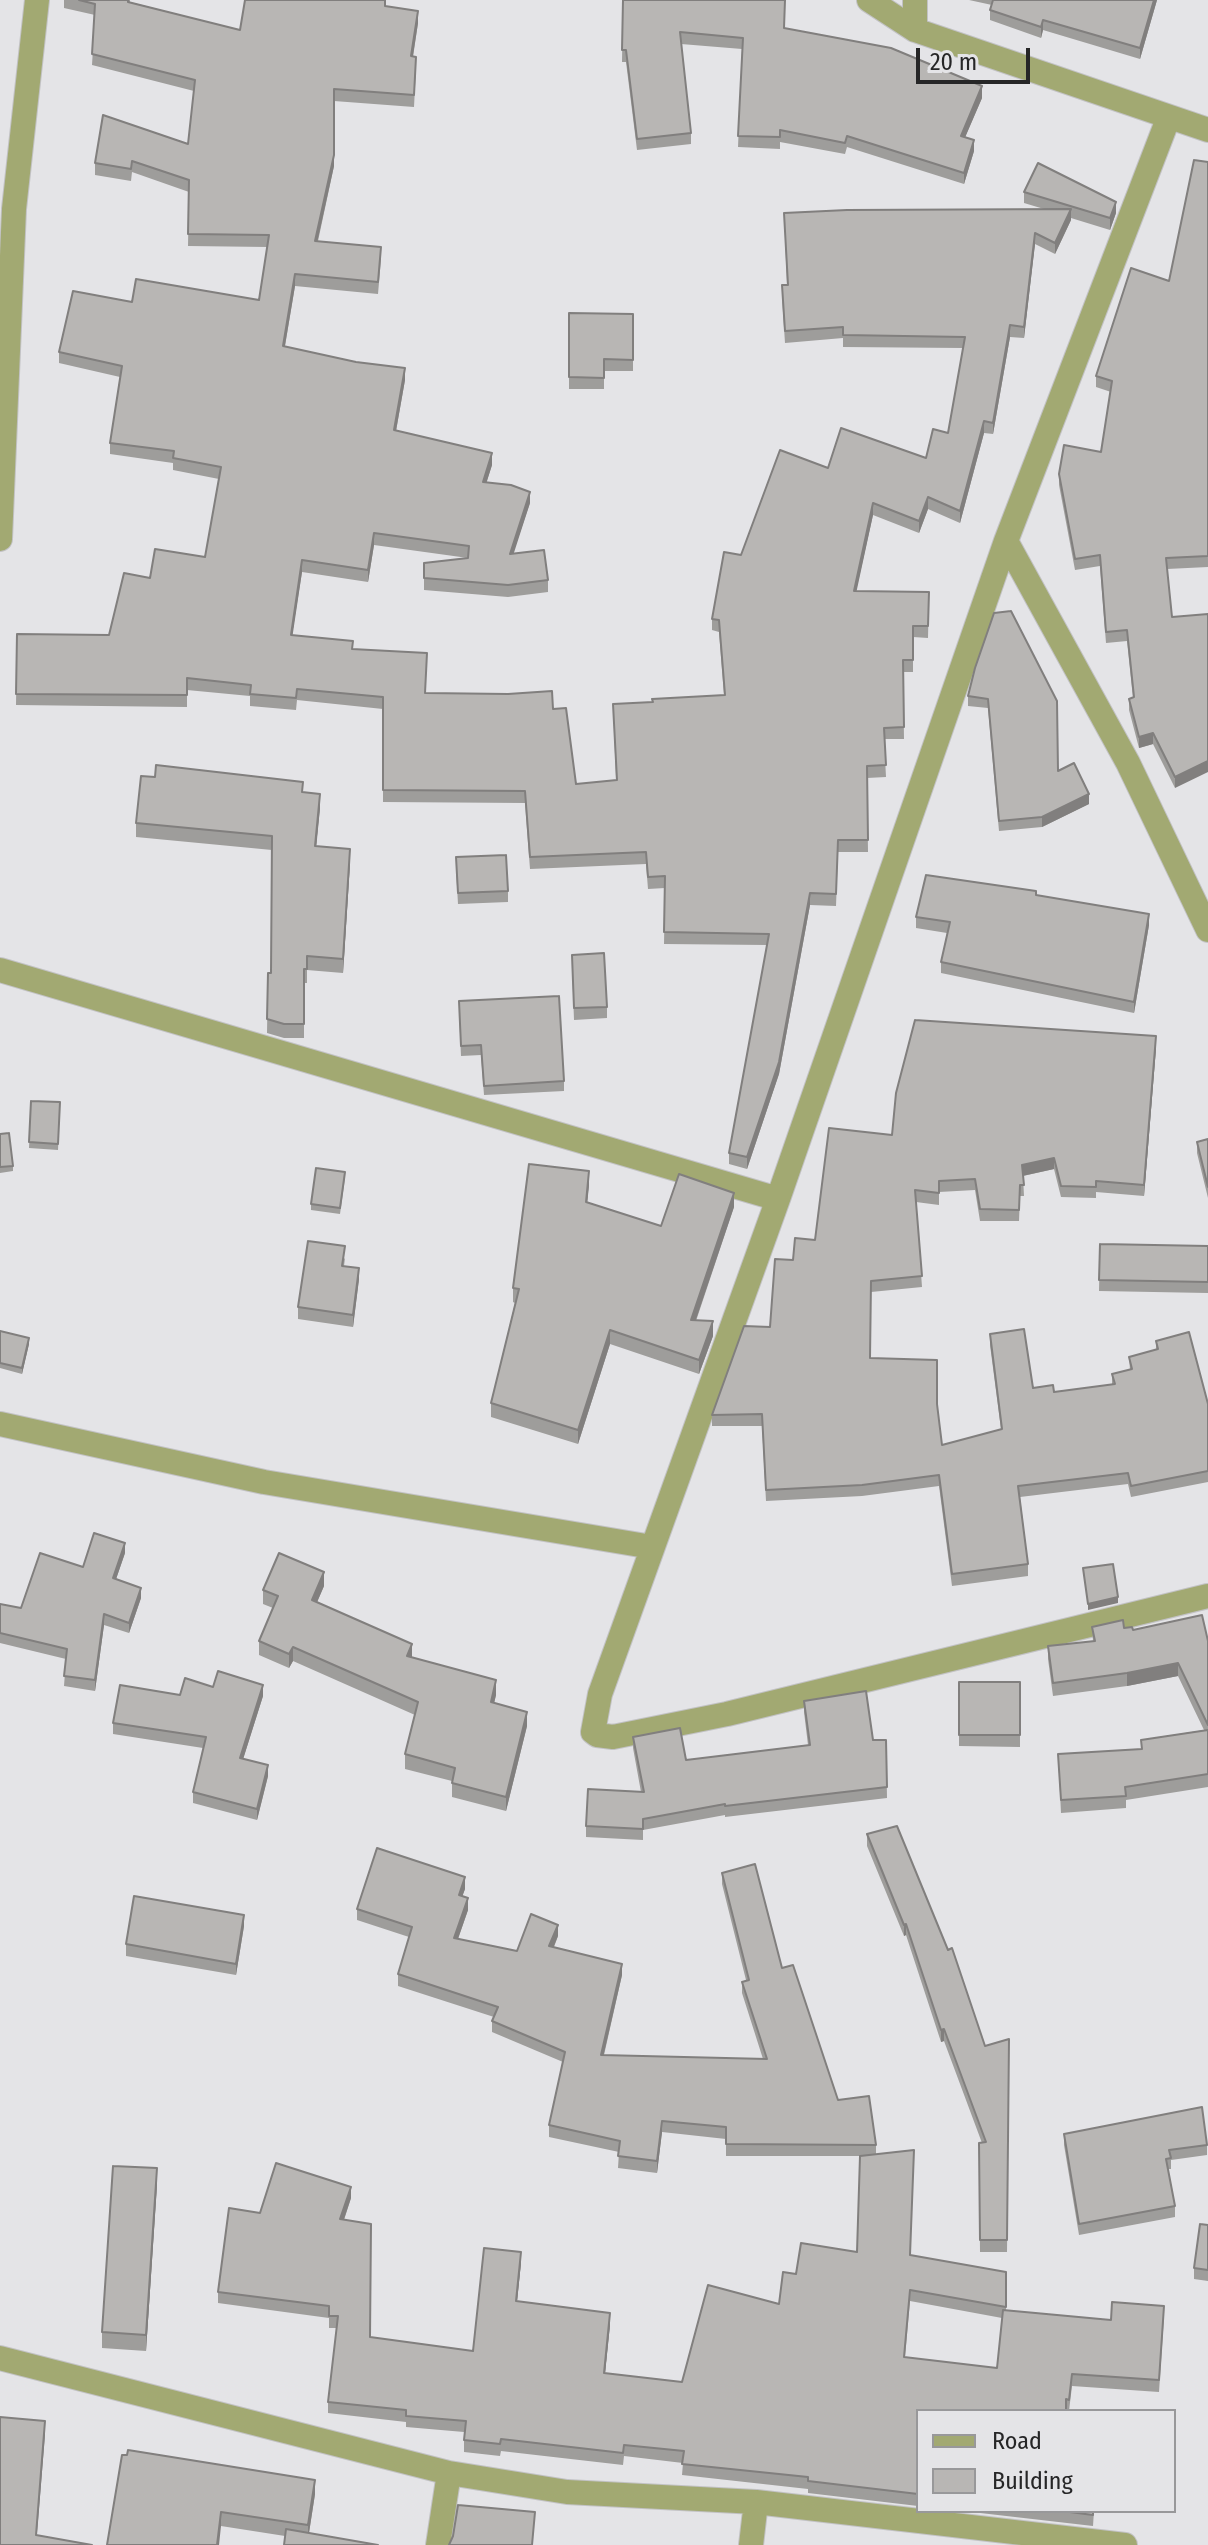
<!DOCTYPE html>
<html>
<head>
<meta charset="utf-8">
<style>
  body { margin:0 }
  #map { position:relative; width:1208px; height:2545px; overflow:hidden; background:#e4e4e7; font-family:"Fira Sans Condensed",sans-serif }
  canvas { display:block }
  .legend { position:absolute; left:916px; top:2409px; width:260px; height:104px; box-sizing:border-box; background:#e4e4e7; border:2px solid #98989a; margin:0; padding:10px 14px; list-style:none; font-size:24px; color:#262627 }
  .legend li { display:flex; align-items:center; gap:16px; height:40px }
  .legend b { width:40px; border:2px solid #98989a }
  .scale { position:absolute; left:916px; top:48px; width:114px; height:36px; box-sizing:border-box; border:4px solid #262627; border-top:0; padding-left:10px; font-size:24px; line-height:28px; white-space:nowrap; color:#262627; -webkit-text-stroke:6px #e4e4e7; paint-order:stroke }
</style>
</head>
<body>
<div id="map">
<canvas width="1208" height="2545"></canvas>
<ul class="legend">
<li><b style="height:10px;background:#a2a972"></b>Road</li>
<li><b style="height:22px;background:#b8b6b4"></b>Building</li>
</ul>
<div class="scale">20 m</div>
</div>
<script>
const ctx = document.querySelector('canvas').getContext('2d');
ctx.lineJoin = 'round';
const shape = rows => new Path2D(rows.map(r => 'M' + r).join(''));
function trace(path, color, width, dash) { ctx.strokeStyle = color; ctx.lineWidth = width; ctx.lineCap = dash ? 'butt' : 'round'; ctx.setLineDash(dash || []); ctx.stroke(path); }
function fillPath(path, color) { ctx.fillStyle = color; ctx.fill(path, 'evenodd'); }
const minor = shape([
  [869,0,915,30,1208,130],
  [915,30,915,0],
  [1168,119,1006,541,778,1199,600,1694,593,1732,597,1735,613,1737,727,1714,1208,1596],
  [0,539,14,209,37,0],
  [1006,541,1128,763,1208,930],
  [0,970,778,1199],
  [0,1424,264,1482,652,1547],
  [0,2358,449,2473,567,2492,756,2502,1125,2545],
  [438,2545,449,2473],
  [751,2545,756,2502]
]);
trace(minor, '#c2c2c4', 26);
trace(minor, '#a2a972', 24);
fillPath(shape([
  [64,0,130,0,130,2,240,30,386,6,418,23,413,57,416,68,414,107,334,101,334,166,318,241,381,259,378,294,295,286,285,346,405,380,396,431,492,465,486,483,530,503,513,553,548,580,548,592,508,597,424,590,424,563,468,558,374,545,368,582,302,572,292,635,353,649,425,693,553,709,576,784,616,780,613,704,653,702,724,695,719,632,712,630,712,619,741,555,828,468,926,458,948,433,963,348,843,347,843,338,785,343,782,297,782,285,787,285,784,213,1044,209,1024,203,1024,192,1116,213,1110,230,1071,218,1071,220,1055,254,1035,244,1024,338,1010,337,993,434,984,433,960,523,928,509,919,533,873,515,856,591,929,592,928,638,913,637,913,672,903,672,904,739,884,739,886,777,867,778,868,852,838,852,836,906,810,905,779,1074,747,1169,729,1164,729,1153,767,945,664,944,665,888,648,889,646,864,530,869,525,803,383,802,383,709,297,700,296,710,250,706,250,696,187,690,187,707,16,705,17,634,109,635,150,578,205,557,219,479,173,470,173,463,110,454,110,443,120,377,59,363,59,352,132,302,259,300,268,247,188,246,189,192,132,172,131,181,95,175,95,163,188,144,194,91,92,65,95,15,64,8],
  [623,0,785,28,982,98,965,137,974,151,964,184,847,147,845,154,780,142,780,149,738,147,742,49,681,44,691,133,691,144,637,150,626,62,622,62],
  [969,0,1157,0,1140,59,1043,30,1041,38,990,20,990,10,992,5],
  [1208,162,1208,567,1167,569,1172,617,1208,614,1175,788,1153,744,1139,748,1129,710,1129,699,1133,698,1127,641,1106,643,1100,566,1075,570,1059,485,1059,474,1101,452,1111,392,1096,387,1096,376,1169,281],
  [569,313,633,314,633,371,604,371,604,389,569,389],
  [968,696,1057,701,1058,771,1089,804,1042,827,999,831,988,708,968,706],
  [303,793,320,808,316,846,350,863,343,973,307,970,307,983,304,983,304,1038,284,1038,267,1033,268,973,271,973,272,850,136,837,136,823],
  [456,869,508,891,508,902,458,904],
  [1036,895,1149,925,1134,1013,941,973,941,962,947,933,916,928,916,917],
  [572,966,607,1007,607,1018,574,1020],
  [459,1011,564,1081,564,1091,484,1095,481,1055,461,1056],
  [1156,1048,1144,1196,1096,1192,1096,1198,1061,1197,1054,1169,1023,1176,1024,1196,1020,1196,1019,1221,980,1221,975,1190,939,1192,939,1205,916,1202,922,1287,871,1292,870,1358,937,1404,942,1445,1001,1429,990,1345,990,1334,1033,1388,1054,1392,1112,1385,1112,1374,1130,1370,1129,1357,1156,1350,1156,1341,1208,1404,1208,1482,1131,1497,1128,1484,1020,1497,1028,1564,1028,1576,952,1586,939,1486,862,1496,766,1501,762,1426,712,1426,712,1415,770,1327,793,1260,815,1240,892,1135],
  [31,1101,60,1102,58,1150,29,1148],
  [0,1134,13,1166,13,1171,0,1173],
  [1208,1139,1208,1198,1197,1153,1197,1142],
  [345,1178,340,1214,311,1210,311,1204],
  [589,1185,587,1202,661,1226,734,1207,696,1321,713,1336,699,1374,610,1344,578,1444,491,1417,491,1403,515,1303,513,1302,513,1288],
  [1100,1244,1208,1246,1208,1293,1099,1291],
  [345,1258,344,1266,359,1279,353,1327,298,1319,298,1307],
  [0,1331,29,1344,22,1374,0,1368],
  [125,1553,116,1579,141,1598,129,1633,104,1625,95,1691,64,1686,66,1659,0,1643,0,1604,21,1608,83,1567],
  [324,1586,317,1602,412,1658,496,1695,494,1703,527,1726,506,1811,452,1797,452,1781,405,1769,405,1754,415,1715,293,1661,289,1668,259,1655,259,1641,273,1608,263,1604,263,1590],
  [1092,1627,1124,1628,1208,1641,1208,1787,1126,1800,1126,1808,1061,1813,1058,1754,1141,1749,1141,1740,1204,1730,1178,1676,1127,1686,1053,1696,1048,1659,1048,1646,1093,1641],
  [959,1682,1020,1682,1020,1747,959,1746],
  [213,1687,263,1696,243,1759,268,1776,257,1820,193,1803,193,1792,203,1748,113,1734,113,1723,180,1695],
  [804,1701,873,1740,886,1740,887,1798,725,1817,725,1815,643,1830,643,1840,586,1837,586,1826,641,1792,633,1748,633,1737,686,1760,808,1745,804,1712],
  [867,1834,985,2046,1009,2039,1007,2252,980,2252,979,2143,982,2143,944,2041,941,2042,906,1935,904,1936,867,1846],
  [722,1873,782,1968,838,2100,876,2145,876,2154,910,2255,1006,2272,1006,2310,1111,2320,1164,2317,1159,2392,1072,2386,1069,2411,918,2411,918,2506,808,2493,808,2489,682,2475,683,2463,624,2456,623,2465,501,2451,500,2456,464,2452,464,2432,406,2427,406,2422,328,2413,328,2402,337,2328,329,2328,329,2318,218,2303,218,2292,260,2213,351,2198,344,2220,370,2337,473,2351,521,2263,517,2301,610,2325,605,2373,682,2382,779,2304,796,2274,857,2252,860,2156,726,2156,726,2139,662,2132,657,2173,618,2168,619,2152,549,2137,549,2125,563,2062,492,2032,492,2021,494,2017,398,1986,398,1974,409,1937,357,1920,357,1909,465,1889,462,1896,468,1910,458,1939,517,1951,558,1936,554,1947,622,1975,604,2055,763,2059,742,1993,742,1982,746,1980,722,1884],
  [910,2301,1002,2318,997,2368,905,2357],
  [244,1926,236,1975,126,1956,126,1944],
  [1064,2134,1207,2145,1207,2155,1171,2160,1171,2169,1168,2169,1175,2206,1175,2217,1079,2235,1064,2145],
  [157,2185,146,2351,102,2348,102,2332],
  [1208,2225,1208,2281,1194,2279,1194,2268],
  [122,2455,315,2494,309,2533,285,2536,221,2526],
  [963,2511,1094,2511,1093,2526]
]), '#9e9d9b');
fillPath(shape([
  [1154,0,1157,0,1140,59,1140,48],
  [418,11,418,23,411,68,411,56],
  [1043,20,1043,30,1041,38,1041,27],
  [982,86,982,98,961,147,961,136],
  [974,140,974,151,964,184,964,173],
  [334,155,334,166,315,252,315,241],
  [1116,202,1116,213,1110,230,1110,218],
  [1071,209,1071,220,1055,254,1055,243],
  [1035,233,1035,244,1024,338,1024,327],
  [295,274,295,286,283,357,283,346],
  [1010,325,1010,337,993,434,993,423],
  [405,368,405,380,394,442,394,430],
  [984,421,984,433,960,523,960,511],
  [492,453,492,465,483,494,483,482],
  [530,492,530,503,510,565,510,554],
  [928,497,928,509,919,533,919,521],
  [873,503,873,515,854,603,854,591],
  [374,533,374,545,368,582,368,570],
  [302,560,302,572,291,646,291,635],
  [1153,733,1153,744,1139,748,1139,737],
  [1208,761,1208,772,1175,788,1175,777],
  [320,794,320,808,315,860,315,846],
  [1089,794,1089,804,1042,827,1042,817],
  [350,849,350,863,343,973,343,959],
  [810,893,810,905,779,1074,747,1169,747,1157],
  [1149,914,1149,925,1134,1013,1134,1002],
  [1156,1036,1156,1048,1144,1196,1144,1185],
  [1054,1158,1054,1169,1022,1176,1022,1165],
  [589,1171,589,1185,586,1216,586,1202],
  [734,1193,734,1207,691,1334,691,1320],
  [359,1268,359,1279,353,1327,353,1315],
  [713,1321,713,1336,699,1374,699,1360],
  [610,1330,610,1344,578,1444,578,1430],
  [29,1338,29,1344,22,1374,22,1368],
  [125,1543,125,1553,113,1588,113,1578],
  [324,1572,324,1586,312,1614,312,1600],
  [141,1588,141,1598,129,1633,129,1623],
  [1118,1597,1118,1603,1088,1610,1088,1604],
  [104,1614,104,1625,95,1691,95,1680],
  [412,1644,412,1658,407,1656],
  [293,1647,293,1661,289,1668,289,1654],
  [1178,1663,1178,1676,1127,1686,1127,1673],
  [496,1680,496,1695,491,1716,491,1702],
  [263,1685,263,1696,240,1769,240,1758],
  [527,1712,527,1726,506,1811,506,1797],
  [268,1765,268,1776,257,1820,257,1809],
  [465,1877,465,1889,459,1906,459,1895],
  [468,1898,468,1910,454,1950,454,1938],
  [244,1915,244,1926,236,1975,236,1964],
  [906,1924,906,1935,904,1936,904,1925],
  [558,1925,558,1936,549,1958,549,1946],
  [622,1964,622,1975,601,2066,601,2055],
  [944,2029,944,2041,941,2042,941,2030],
  [662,2121,662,2132,657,2173,657,2161],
  [157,2168,157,2185,146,2351,146,2335],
  [351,2187,351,2198,340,2231,340,2219],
  [521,2252,521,2263,516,2312,516,2301],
  [610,2313,610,2325,604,2384,604,2373],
  [45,2421,45,2435,36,2545,36,2535],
  [315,2480,315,2494,308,2539,308,2525],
  [221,2512,221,2526,219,2545,217,2545]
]), '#817f7e');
const building = shape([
  [79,0,128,0,128,2,240,30,245,0,385,0,385,6,418,11,411,56,416,57,414,95,334,89,334,155,315,241,381,247,378,282,295,274,283,346,356,362,405,368,394,430,492,453,483,482,511,485,530,492,510,554,544,550,548,580,508,585,424,578,424,563,468,558,469,546,374,533,368,570,302,560,291,635,353,641,352,649,427,653,425,693,508,694,552,691,553,709,566,708,576,784,617,780,613,704,653,702,652,699,725,695,719,620,712,619,724,552,741,555,780,450,828,468,841,428,926,458,933,429,948,433,965,337,843,335,843,327,785,331,782,285,788,285,784,213,847,210,1071,209,1055,243,1035,233,1024,327,1010,325,993,423,984,421,960,511,928,497,919,521,873,503,854,591,929,592,928,626,913,626,913,660,903,660,904,727,884,728,886,765,867,766,868,840,838,840,836,894,810,893,779,1062,747,1157,729,1153,769,934,664,932,665,876,648,877,646,852,530,857,525,791,383,790,383,697,297,689,296,698,250,694,251,685,187,678,187,695,16,694,17,634,109,635,124,573,150,578,155,549,205,557,221,467,173,458,174,451,110,443,122,366,59,352,73,291,132,302,136,279,259,300,269,235,188,234,189,180,132,161,131,169,95,163,103,115,188,144,195,80,92,54,95,4,79,0],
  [623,0,785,0,784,28,891,48,982,86,961,136,974,140,964,173,847,136,845,143,780,130,780,137,738,136,743,38,680,32,691,133,637,139,626,50,622,50,623,0],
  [993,0,1154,0,1140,48,1043,20,1041,27,990,10,993,0],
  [1194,160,1208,162,1208,556,1166,558,1172,617,1208,614,1208,761,1175,777,1153,733,1139,737,1129,699,1134,697,1127,630,1106,632,1100,555,1075,559,1059,474,1064,445,1101,452,1112,381,1096,376,1131,268,1169,281,1194,160],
  [1038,163,1116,202,1110,218,1024,192,1038,163],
  [569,313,633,314,633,360,604,359,604,378,569,377,569,313],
  [1011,611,1057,701,1058,771,1074,763,1089,794,1042,817,999,821,988,699,968,696,975,668,994,613,1011,611],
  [156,765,303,782,302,792,320,794,315,846,350,849,343,959,307,956,307,969,304,969,304,1024,284,1024,267,1019,268,973,271,973,272,836,136,823,141,776,155,777,156,765],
  [506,855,508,891,458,893,456,857,506,855],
  [926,875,1036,891,1036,895,1149,914,1134,1002,941,962,950,922,916,917,926,875],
  [604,953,607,1007,574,1008,572,955,604,953],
  [559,996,564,1081,484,1086,481,1045,461,1046,459,1001,559,996],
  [915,1020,1156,1036,1144,1185,1096,1181,1096,1187,1061,1186,1054,1158,1022,1165,1024,1185,1020,1185,1019,1210,980,1209,975,1179,939,1181,939,1193,915,1190,922,1276,871,1281,870,1358,937,1360,937,1404,942,1445,1002,1429,990,1334,1024,1329,1033,1388,1053,1385,1054,1392,1115,1384,1112,1374,1132,1369,1129,1357,1158,1349,1156,1341,1189,1332,1208,1404,1208,1471,1131,1486,1128,1473,1018,1486,1028,1564,952,1574,939,1475,862,1485,766,1490,762,1414,712,1415,744,1326,770,1327,775,1259,793,1260,795,1238,815,1240,829,1128,892,1135,896,1093,915,1020],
  [31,1101,60,1102,58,1144,29,1142,31,1101],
  [9,1133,13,1166,0,1167,0,1134,9,1133],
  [1208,1139,1208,1187,1197,1142,1208,1139],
  [529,1164,589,1171,586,1202,661,1226,679,1174,734,1193,691,1320,713,1321,699,1360,610,1330,578,1430,491,1403,519,1289,513,1288,529,1164],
  [316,1168,345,1172,340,1208,311,1204,316,1168],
  [308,1241,345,1246,342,1266,359,1268,353,1315,298,1307,308,1241],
  [1100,1244,1208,1246,1208,1282,1099,1280,1100,1244],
  [0,1331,29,1338,22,1368,0,1363,0,1331],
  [94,1533,125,1543,113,1578,141,1588,129,1623,104,1614,95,1680,64,1676,67,1649,0,1633,0,1604,21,1608,40,1553,83,1567,94,1533],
  [279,1553,324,1572,312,1600,412,1644,407,1656,496,1680,491,1702,527,1712,506,1797,452,1783,455,1768,405,1754,418,1702,293,1647,289,1654,259,1641,278,1596,263,1590,279,1553],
  [1113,1564,1118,1597,1088,1604,1083,1568,1113,1564],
  [1202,1615,1208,1641,1208,1725,1178,1663,1127,1673,1053,1683,1048,1646,1095,1641,1092,1627,1123,1620,1124,1628,1132,1627,1133,1630,1202,1615],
  [218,1671,263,1685,240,1758,268,1765,257,1809,193,1792,206,1737,113,1723,120,1685,180,1695,185,1678,213,1687,218,1671],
  [959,1682,1020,1682,1020,1735,959,1735,959,1682],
  [866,1691,873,1740,886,1740,887,1787,725,1806,725,1804,643,1819,643,1829,586,1826,588,1789,644,1792,633,1737,680,1728,686,1760,810,1745,804,1701,866,1691],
  [1208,1730,1208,1774,1125,1787,1126,1796,1061,1800,1058,1754,1142,1749,1141,1740,1208,1730],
  [897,1826,948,1950,952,1948,985,2046,1009,2039,1007,2240,980,2240,979,2143,986,2142,944,2029,941,2030,906,1924,904,1925,867,1834,897,1826],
  [377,1848,465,1877,459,1895,468,1898,454,1938,517,1951,531,1914,558,1925,549,1946,622,1964,601,2055,767,2059,742,1982,749,1980,722,1873,755,1864,782,1968,793,1965,838,2100,869,2096,876,2145,726,2144,726,2127,662,2121,657,2161,618,2156,620,2141,549,2125,565,2052,492,2021,498,2007,398,1974,412,1927,357,1909,377,1848],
  [134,1896,244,1915,236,1964,126,1944,134,1896],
  [1202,2107,1207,2145,1169,2150,1171,2158,1166,2159,1175,2206,1079,2224,1064,2134,1202,2107],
  [914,2150,910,2255,1006,2272,1006,2307,910,2290,904,2357,997,2368,1003,2310,1111,2320,1112,2302,1164,2306,1159,2380,1072,2374,1069,2400,1066,2399,1066,2411,918,2411,918,2494,808,2481,808,2477,682,2464,684,2451,624,2445,623,2453,501,2439,500,2444,464,2440,466,2421,406,2416,406,2410,328,2402,338,2316,329,2316,329,2306,218,2292,229,2208,260,2213,276,2163,351,2187,340,2219,371,2224,370,2337,473,2351,484,2248,521,2252,516,2301,610,2313,604,2373,682,2382,708,2285,779,2304,783,2272,796,2274,801,2243,857,2252,860,2156,914,2150],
  [113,2166,157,2168,146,2335,102,2332,113,2166],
  [1200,2224,1208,2225,1208,2270,1194,2268,1200,2224],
  [0,2417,45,2421,36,2535,92,2545,0,2545,0,2417],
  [128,2450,315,2480,308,2525,221,2512,217,2545,107,2545,122,2455,127,2455,128,2450],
  [458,2505,535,2512,532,2545,449,2545,453,2536,458,2505],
  [1062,2511,1093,2511,1093,2515,1062,2511],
  [286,2529,378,2545,284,2545,286,2529]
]);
fillPath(building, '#b8b6b4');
trace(building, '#817f7e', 2);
</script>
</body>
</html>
